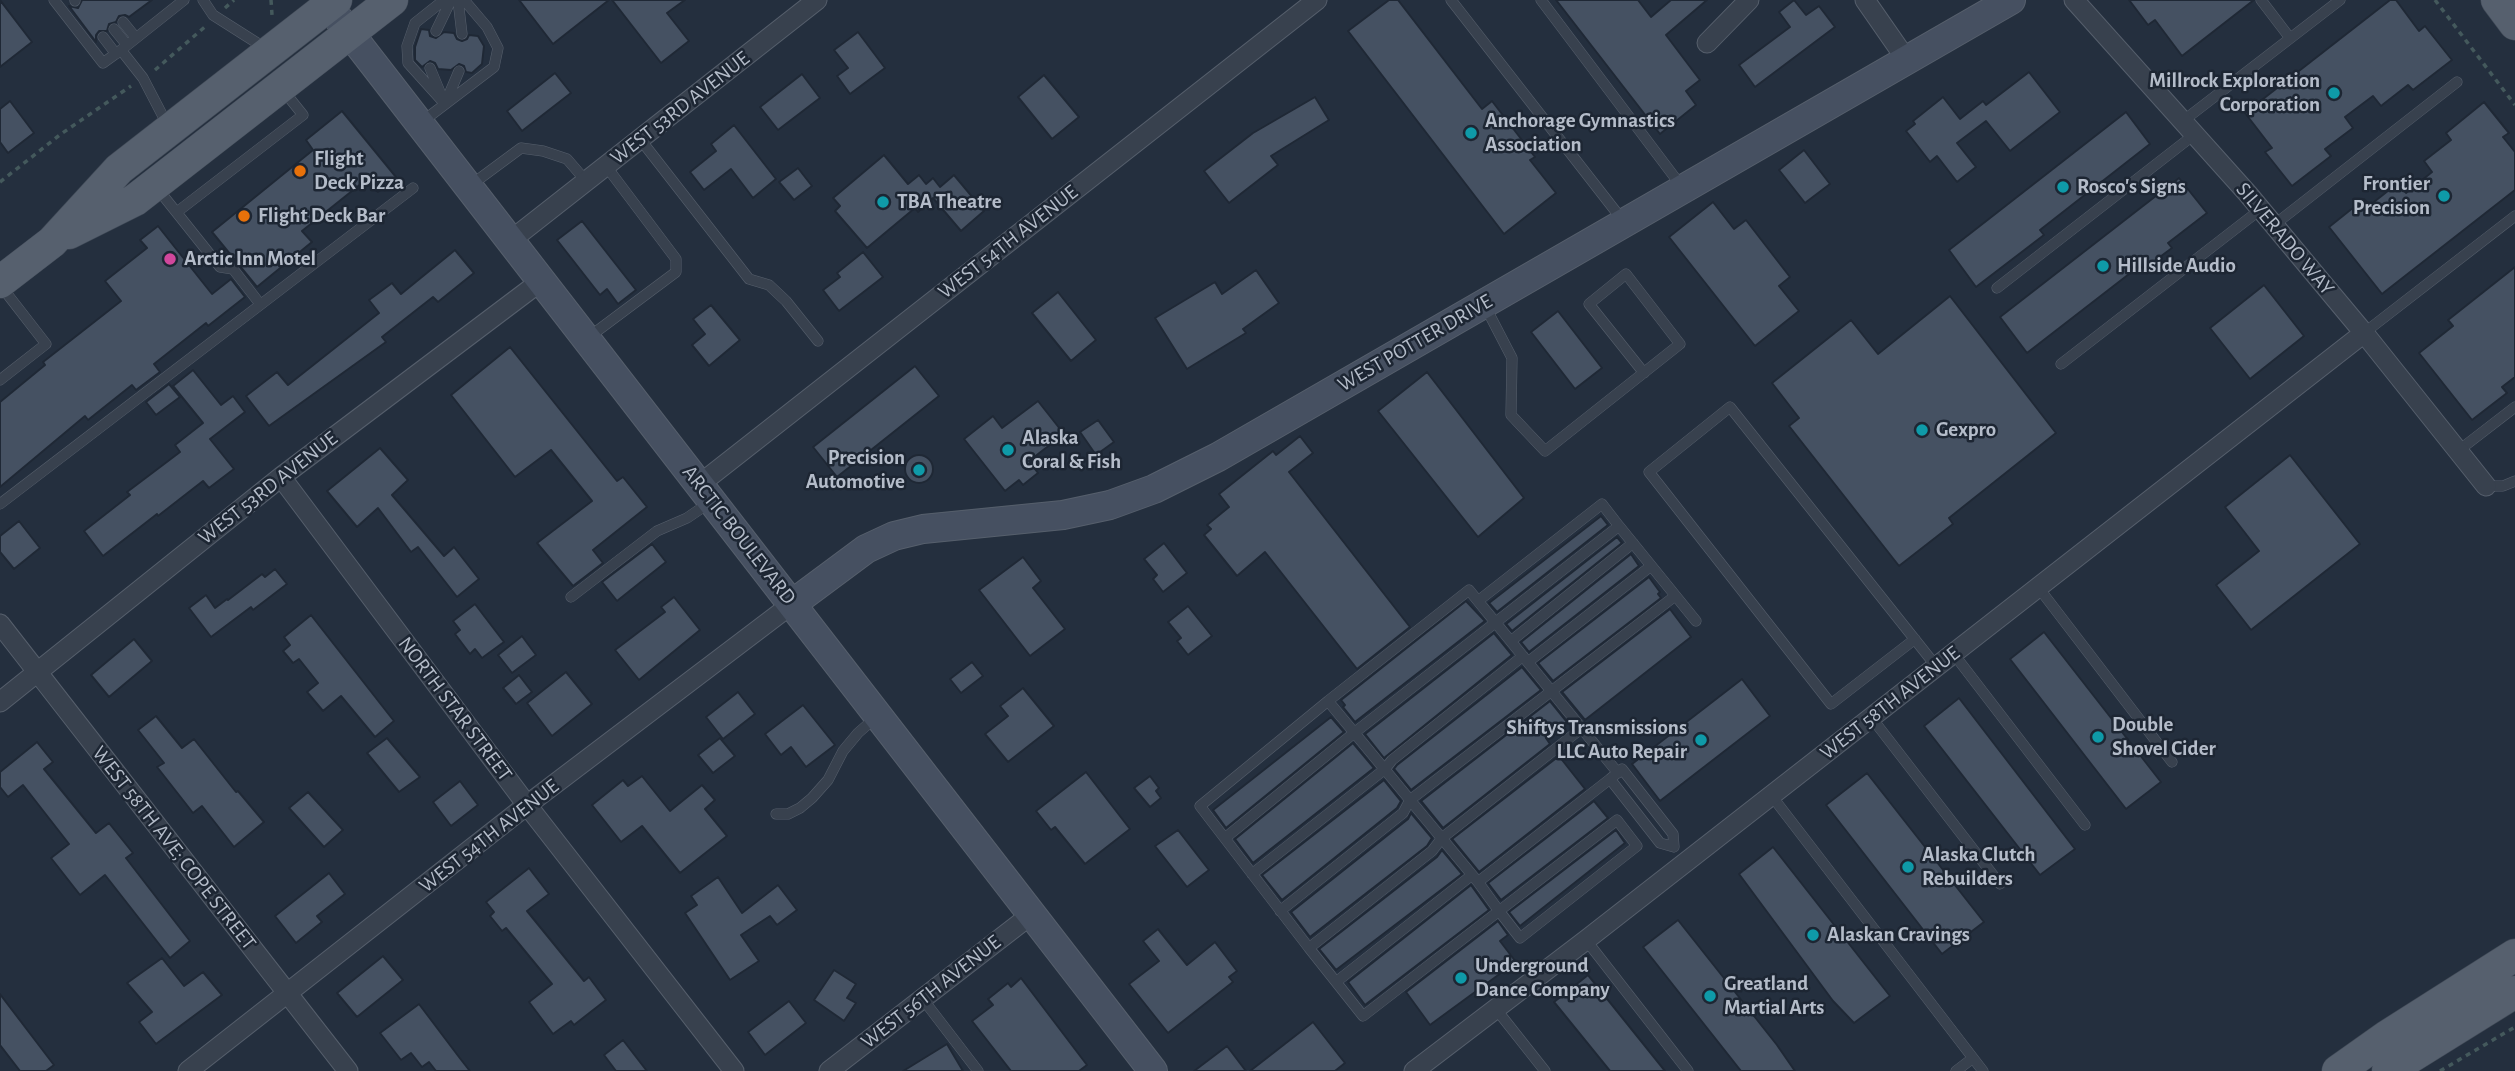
<!DOCTYPE html>
<html>
<head>
<meta charset="utf-8">
<style>
  body { margin:0 }
  canvas { display:block; background:#242f3e }
</style>
</head>
<body>
<canvas width="2515" height="1071"></canvas>
<script>
const ctx = document.querySelector('canvas').getContext('2d');
ctx.lineJoin = 'round';
function fillPath(path, color) { ctx.fillStyle = color; ctx.fill(path, 'evenodd'); }
const shape = rows => new Path2D(rows.map(r => 'M' + r).join(''));
function trace(path, color, width, dash) { ctx.strokeStyle = color; ctx.lineWidth = width; ctx.lineCap = dash ? 'butt' : 'round'; ctx.setLineDash(dash || []); ctx.stroke(path); }
function drawText(font, color, halo, rows, align = 'center') {
  ctx.font = font + ' "Alegreya Sans",sans-serif'; ctx.lineWidth = 5; ctx.setLineDash([]); ctx.textBaseline = 'middle'; ctx.strokeStyle = halo; ctx.fillStyle = color; for (const [text, x, y, turn = 0] of rows) {
    ctx.save(); ctx.translate(x, y); ctx.rotate((+turn || 0) * Math.PI / 180); ctx.textAlign = isNaN(turn) ? turn : align; if (halo) ctx.strokeText(text, 0, 0); ctx.fillText(text, 0, 0); ctx.restore();
  }
}
const building = shape([
  [0,0,32,42,0,67,0,0],
  [82,0,152,0,129,17,125,15,119,16,116,22,109,24,107,31,99,31,96,35,96,42,69,6,78,8,82,0],
  [519,0,609,0,553,44,519,0],
  [612,0,685,0,667,13,689,41,661,63,612,0],
  [1389,0,1398,0,1482,109,1492,101,1535,157,1530,160,1556,193,1504,234,1348,31,1389,0],
  [1556,0,1638,0,1651,17,1671,0,1707,0,1666,35,1700,80,1686,91,1696,105,1660,134,1556,0],
  [1794,0,1806,15,1819,6,1835,27,1755,87,1739,65,1790,27,1779,12,1794,0],
  [2129,0,2254,0,2182,56,2155,20,2148,25,2129,0],
  [2390,0,2396,0,2419,31,2425,26,2452,60,2413,90,2408,85,2381,106,2373,96,2345,117,2353,128,2325,149,2331,156,2292,186,2265,152,2272,148,2245,113,2390,0],
  [421,29,429,30,430,36,436,38,444,32,454,33,457,39,462,41,467,39,469,35,478,36,484,46,482,64,472,73,466,72,464,66,459,64,451,70,438,69,435,63,430,61,422,67,415,60,415,47,421,29],
  [858,32,885,68,850,94,837,76,848,68,834,50,858,32],
  [2029,72,2060,112,2010,151,1986,121,1957,143,1976,167,1957,182,1937,156,1930,162,1906,131,1915,124,1913,121,1943,97,1960,119,1983,101,1986,105,2029,72],
  [555,73,571,93,522,131,507,111,555,73],
  [802,74,820,98,778,130,760,107,802,74],
  [1044,75,1079,117,1052,139,1018,97,1044,75],
  [1315,97,1329,120,1271,156,1278,165,1229,203,1204,171,1253,133,1315,97],
  [10,101,34,133,8,153,0,142,0,109,10,101],
  [2484,102,2509,133,2503,137,2515,152,2515,190,2382,294,2329,227,2364,199,2370,205,2398,183,2406,193,2432,172,2424,161,2451,140,2446,133,2484,102],
  [342,111,396,177,378,192,367,179,302,231,312,242,257,287,212,232,313,150,306,140,342,111],
  [2126,112,2150,144,2040,230,2044,235,1976,287,1949,250,2126,112],
  [734,125,776,179,753,198,731,169,704,190,690,172,716,151,711,144,734,125],
  [1804,150,1830,184,1805,203,1779,170,1804,150],
  [884,155,908,184,919,175,926,184,933,178,940,187,954,175,984,211,961,231,933,198,918,212,915,208,867,248,835,211,840,206,833,198,884,155],
  [798,168,812,186,794,200,779,182,798,168],
  [2179,178,2207,213,2168,243,2172,248,2145,268,2142,264,2027,353,2000,317,2179,178],
  [1713,202,1734,229,1746,220,1790,277,1779,286,1799,311,1755,346,1669,237,1713,202],
  [582,221,636,290,618,304,607,289,600,295,557,240,582,221],
  [158,226,212,294,231,279,245,297,208,326,206,323,154,364,160,372,136,390,132,385,88,420,85,416,0,487,0,402,45,365,43,362,121,301,105,281,147,248,140,240,158,226],
  [455,250,474,273,438,302,433,297,382,337,386,342,269,426,246,396,277,372,288,385,379,313,369,300,392,283,401,294,455,250],
  [863,252,883,277,839,311,823,290,840,277,837,273,863,252],
  [2515,267,2515,377,2502,387,2507,393,2472,420,2419,353,2453,326,2448,320,2515,267],
  [1256,270,1279,303,1243,329,1246,333,1187,369,1155,318,1215,282,1222,294,1256,270],
  [2264,285,2304,336,2250,379,2210,328,2264,285],
  [1058,292,1096,340,1071,361,1032,313,1058,292],
  [1950,296,2056,433,1949,518,1953,524,1899,566,1789,426,1799,418,1772,383,1851,320,1878,354,1950,296],
  [711,305,740,340,709,366,692,345,705,334,693,319,711,305],
  [1558,311,1602,368,1575,389,1531,332,1558,311],
  [510,347,617,481,623,477,647,507,593,550,603,563,573,586,537,543,592,501,551,450,515,477,451,395,510,347],
  [915,366,939,396,837,477,813,447,915,366],
  [193,370,221,405,233,396,245,412,210,439,234,469,209,488,203,481,158,516,157,514,103,556,84,531,130,495,127,492,180,452,175,445,203,423,173,386,193,370],
  [1427,372,1524,498,1478,537,1378,411,1427,372],
  [169,384,180,397,156,415,146,402,169,384],
  [1038,401,1064,434,1029,461,1038,473,1023,485,1019,480,1005,491,964,439,993,416,1002,428,1038,401],
  [1098,420,1114,442,1096,455,1080,432,1098,420],
  [1300,436,1313,453,1289,472,1410,627,1357,669,1265,552,1237,576,1204,535,1211,529,1207,525,1229,507,1219,494,1273,451,1276,455,1300,436],
  [380,448,408,480,392,495,444,556,454,547,479,579,457,597,418,547,411,552,378,508,357,527,327,491,380,448],
  [2290,455,2360,544,2251,630,2216,585,2259,551,2225,507,2290,455],
  '905 469a14 14 0 1 1 28 0a14 14 0 1 1-28 0Z',
  [1601,516,1608,525,1497,612,1489,603,1601,516],
  [19,521,40,548,14,569,0,552,0,536,19,521],
  [1617,537,1622,543,1512,631,1506,624,1617,537],
  [1164,543,1187,573,1163,592,1153,579,1157,575,1144,559,1164,543],
  [652,544,666,562,617,601,602,582,652,544],
  [1631,554,1639,566,1529,652,1521,642,1631,554],
  [1023,557,1041,581,1033,588,1065,629,1030,656,979,590,1023,557],
  [275,569,287,584,253,610,251,607,211,637,189,608,206,595,215,608,227,599,228,600,262,574,265,577,275,569],
  [1649,577,1660,592,1658,594,1661,598,1553,681,1538,663,1649,577],
  [674,597,700,630,639,680,615,650,665,612,661,607,674,597],
  [1466,601,1485,621,1355,722,1343,707,1345,705,1341,700,1466,601],
  [475,604,504,642,482,658,475,649,470,654,455,634,460,630,453,621,475,604],
  [1188,606,1212,636,1188,655,1177,641,1181,638,1168,622,1188,606],
  [1670,609,1691,637,1585,720,1562,692,1670,609],
  [311,615,394,721,375,737,341,696,323,711,307,692,318,683,299,659,293,663,283,651,290,645,284,637,311,615],
  [2044,632,2161,782,2126,809,2010,659,2044,632],
  [1494,633,1512,655,1384,758,1365,734,1494,633],
  [522,636,536,655,512,673,498,655,522,636],
  [134,639,152,661,109,697,91,675,134,639],
  [972,662,983,676,961,693,950,679,972,662],
  [1522,667,1541,690,1411,790,1394,769,1397,765,1522,667],
  [566,672,592,704,552,736,527,703,566,672],
  [519,675,532,692,516,704,503,688,519,675],
  [1742,679,1770,716,1660,801,1632,764,1742,679],
  [1023,688,1054,726,1008,762,985,734,1008,716,1000,706,1023,688],
  [738,692,755,714,723,739,706,717,738,692],
  [1959,698,2075,849,2040,875,1924,726,1959,698],
  [1550,701,1567,722,1546,738,1550,744,1443,828,1421,801,1550,701],
  [803,705,835,745,806,767,791,747,781,755,765,734,803,705],
  [156,716,182,748,194,739,236,792,238,791,264,822,234,847,202,806,193,813,157,767,164,763,138,730,156,716],
  [1331,717,1344,732,1226,828,1213,810,1331,717],
  [387,738,420,777,399,792,367,753,387,738],
  [720,738,735,756,713,773,698,755,720,738],
  [37,742,53,762,44,769,96,833,109,823,133,853,126,858,190,941,170,958,105,875,80,895,51,858,69,844,23,785,8,797,0,787,0,772,37,742],
  [1353,743,1374,768,1253,863,1235,839,1353,743],
  [1559,756,1585,789,1479,872,1452,839,1559,756],
  [1086,772,1130,829,1085,864,1055,827,1051,830,1036,811,1086,772],
  [1867,773,1984,922,1942,954,1826,805,1867,773],
  [642,776,670,811,702,785,715,800,705,809,727,836,680,873,642,826,621,842,592,805,623,780,628,786,642,776],
  [1150,776,1159,788,1156,791,1161,798,1150,807,1134,788,1150,776],
  [1384,780,1401,801,1397,808,1282,900,1262,875,1384,780],
  [460,781,478,805,451,826,433,802,460,781],
  [308,792,343,830,324,847,289,808,308,792],
  [1594,801,1608,818,1501,900,1488,883,1594,801],
  [1411,813,1432,838,1427,846,1310,937,1291,912,1408,819,1411,813],
  [1178,830,1209,870,1187,887,1155,846,1178,830],
  [1616,830,1625,843,1520,926,1509,912,1616,830],
  [1773,847,1890,996,1854,1023,1833,1001,1739,874,1773,847],
  [1442,850,1462,874,1336,970,1319,949,1437,857,1442,850],
  [529,868,549,894,527,911,584,981,589,977,606,1000,574,1025,571,1021,553,1034,529,1002,552,984,506,928,502,931,490,916,494,912,486,902,529,868],
  [329,873,345,894,317,916,322,922,296,943,275,916,329,873],
  [718,877,742,913,778,885,797,910,777,925,770,916,741,935,759,961,730,980,685,913,697,905,691,896,718,877],
  [1471,885,1489,910,1365,1005,1348,982,1471,885],
  [1678,920,1777,1045,1795,1071,1741,1071,1643,947,1678,920],
  [1498,921,1508,935,1500,941,1516,962,1430,1025,1406,992,1498,921],
  [1158,929,1187,965,1215,942,1237,971,1229,977,1233,982,1168,1033,1129,984,1159,961,1143,941,1158,929],
  [383,956,403,980,357,1017,337,993,383,956],
  [162,958,184,986,203,972,222,995,156,1044,139,1022,152,1012,127,983,162,958],
  [834,970,856,984,847,998,856,1003,844,1021,814,1000,834,970],
  [1588,975,1665,1071,1610,1071,1554,1002,1588,975],
  [1021,978,1087,1065,1079,1071,1011,1071,972,1021,993,1005,988,999,1008,983,1011,987,1021,978],
  [0,994,54,1065,46,1071,20,1071,0,1045,0,994],
  [789,1001,806,1023,765,1055,748,1032,789,1001],
  [419,1004,459,1057,470,1071,436,1071,429,1062,422,1067,411,1053,401,1060,380,1033,419,1004],
  [1313,1022,1345,1063,1335,1071,1250,1071,1313,1022],
  [623,1040,647,1071,616,1071,604,1055,623,1040],
  [947,1044,963,1071,903,1071,947,1044],
  [1227,1046,1246,1071,1194,1071,1227,1046]
]);
fillPath(building, '#455162');
trace(building, '#1f2835', 2);
const lane = shape([
  [54,0,103,63,121,50,143,78,168,126],
  [75,0,75,1],
  [203,0,213,15,265,48],
  [444,0,415,23,407,46,408,63,445,104],
  [458,0,462,34],
  [1451,0,1624,222],
  [1541,0,1682,187],
  [2261,0,2290,38],
  [123,22,136,38],
  [114,29,127,45],
  [436,31,451,0],
  [103,37,116,54],
  [121,50,184,0],
  [430,68,442,97],
  [445,104,459,71],
  [423,121,494,67,498,48,487,27,464,0],
  [2183,121,2340,0],
  [640,139,749,279,769,285,786,301,818,341],
  [471,185,521,148,543,151,567,159,586,181],
  [157,188,220,267,233,269,257,300],
  [177,212,303,115,283,90],
  [2274,225,2457,82],
  [1997,288,2195,134],
  [1485,306,1512,358,1511,415,1545,451,1680,344,1626,274,1589,304,1644,373],
  [2364,333,2515,216],
  [589,337,676,272,676,259,606,166],
  [2061,364,2261,209],
  [0,380,46,344,1,286],
  [2458,451,2515,407],
  [2486,486,2503,486,2515,481],
  [0,504,413,188],
  [2038,587,2172,762],
  [571,597,657,531,687,518,709,503],
  [1478,601,1602,504,1619,526],
  [1915,639,1831,704,1649,472,1730,407,1936,666],
  [1511,641,1633,543],
  [1953,653,2085,825],
  [1528,662,1651,566],
  [1871,717,2000,884],
  [1582,728,1442,838,1432,851,1309,948,1363,1016,1499,911,1617,820,1637,846,1520,938,1499,911,1478,882,1610,779],
  [1622,769,1673,834,1674,847,1660,843,1610,779,1622,769],
  [1771,795,1983,1071],
  [776,814,788,814,800,808,812,798,828,780,843,751,858,733,875,718],
  [1225,838,1354,733,1619,526,1696,621],
  [1252,874,1385,769,1392,760,1523,656],
  [1478,882,1328,701,1469,590,1618,773],
  [1280,911,1403,813,1410,800,1675,596],
  [1586,940,1688,1071],
  [1309,948,1200,806,1328,701],
  [1336,982,1472,875],
  [922,998,978,1071],
  [1496,1009,1545,1071],
  [1956,1071,1973,1058]
]);
const street = shape([
  [1865,0,1906,59],
  [2074,0,2248,194,2364,333,2486,486],
  [1707,43,1749,0],
  [510,241,817,0],
  [281,477,527,805,734,1071],
  [700,484,1317,0],
  [0,624,348,1071],
  [0,702,281,477,541,281],
  [188,1071,527,805,792,604],
  [829,1071,1032,914],
  [1414,1071,1586,940,2364,333]
]);
const secondary = shape([
  [324,0,1153,1071],
  [792,604,866,549,894,536,923,529,1063,515,1110,505,1154,489,1218,457,2011,0]
]);
const primary = shape([
  [2497,0,2515,24],
  [69,233,135,200,392,0],
  [0,282,52,242,119,169,336,0],
  [2338,1071,2386,1037,2515,955],
  [2388,1071,2515,992]
]);
trace(lane, '#565f6c', 11);
trace(street, '#565f6c', 21);
trace(secondary, '#565f6c', 30);
trace(primary, '#414a57', 33);
trace(shape([
  [271,0,272,15,275,19],
  [2435,0,2515,105],
  [225,8,234,0],
  [155,70,207,25],
  [0,182,61,134,131,86],
  [2440,1071,2515,1027]
]), '#44595c', 3.5, [5, 5]);
trace(lane, '#38414e', 10);
trace(street, '#38414e', 19);
trace(secondary, '#465061', 28);
trace(primary, '#56606e', 32);
for (const [x, y, r, color] of [
  [2334,93,7,"#0f9aa8"],
  [1471,133,7,"#0f9aa8"],
  [300,171,7,"#e8710a"],
  [2063,187,7,"#0f9aa8"],
  [2444,196,7,"#0f9aa8"],
  [883,202,7,"#0f9aa8"],
  [244,216,7,"#e8710a"],
  [170,259,7,"#d1479c"],
  [2103,266,7,"#0f9aa8"],
  [1922,430,7,"#0f9aa8"],
  [1008,450,7,"#0f9aa8"],
  [919,470,7,"#0f9aa8"],
  [2098,737,7,"#0f9aa8"],
  [1701,740,7,"#0f9aa8"],
  [1908,867,7,"#0f9aa8"],
  [1813,935,7,"#0f9aa8"],
  [1461,978,7,"#0f9aa8"],
  [1710,996,7,"#0f9aa8"]
]) { const dot = new Path2D(); dot.arc(x, y, r, 0, 2 * Math.PI); ctx.fillStyle = color; ctx.fill(dot); trace(dot, '#1d2633', 2.5); }
drawText('bold 21px', '#b4bcc9', '#1d2633', [
  ["Millrock Exploration",2320,81,"right"],
  ["Corporation",2320,105,"right"],
  ["Anchorage Gymnastics",1485,121],
  ["Association",1485,145],
  ["Flight",314,159],
  ["Deck Pizza",314,183],
  ["Frontier",2430,184,"right"],
  ["Precision",2430,208,"right"],
  ["Rosco's Signs",2077,187],
  ["TBA Theatre",897,202],
  ["Flight Deck Bar",258,216],
  ["Arctic Inn Motel",184,259],
  ["Hillside Audio",2117,266],
  ["Gexpro",1936,430],
  ["Alaska",1022,438],
  ["Coral & Fish",1022,462],
  ["Precision",905,458,"right"],
  ["Automotive",905,482,"right"],
  ["Double",2112,725],
  ["Shovel Cider",2112,749],
  ["Shiftys Transmissions",1687,728,"right"],
  ["LLC Auto Repair",1687,752,"right"],
  ["Alaska Clutch",1922,855],
  ["Rebuilders",1922,879],
  ["Alaskan Cravings",1827,935],
  ["Underground",1475,966],
  ["Dance Company",1475,990],
  ["Greatland",1724,984],
  ["Martial Arts",1724,1008]
], 'left');
drawText('21px', '#b4bcc9', '#1d2633', [
  ["WEST 53RD AVENUE",680,108,-38],
  ["SILVERADO WAY",2285,239,50],
  ["WEST 54TH AVENUE",1008,242,-38],
  ["WEST POTTER DRIVE",1415,343,-30],
  ["WEST 53RD AVENUE",268,488,-38],
  ["ARCTIC BOULEVARD",739,535,52],
  ["WEST 58TH AVENUE",1890,703,-38],
  ["NORTH STAR STREET",455,709,53],
  ["WEST 54TH AVENUE",489,836,-38],
  ["WEST 58TH AVE; COPE STREET",174,848,52],
  ["WEST 56TH AVENUE",931,992,-38]
]);
</script>
</body>
</html>
